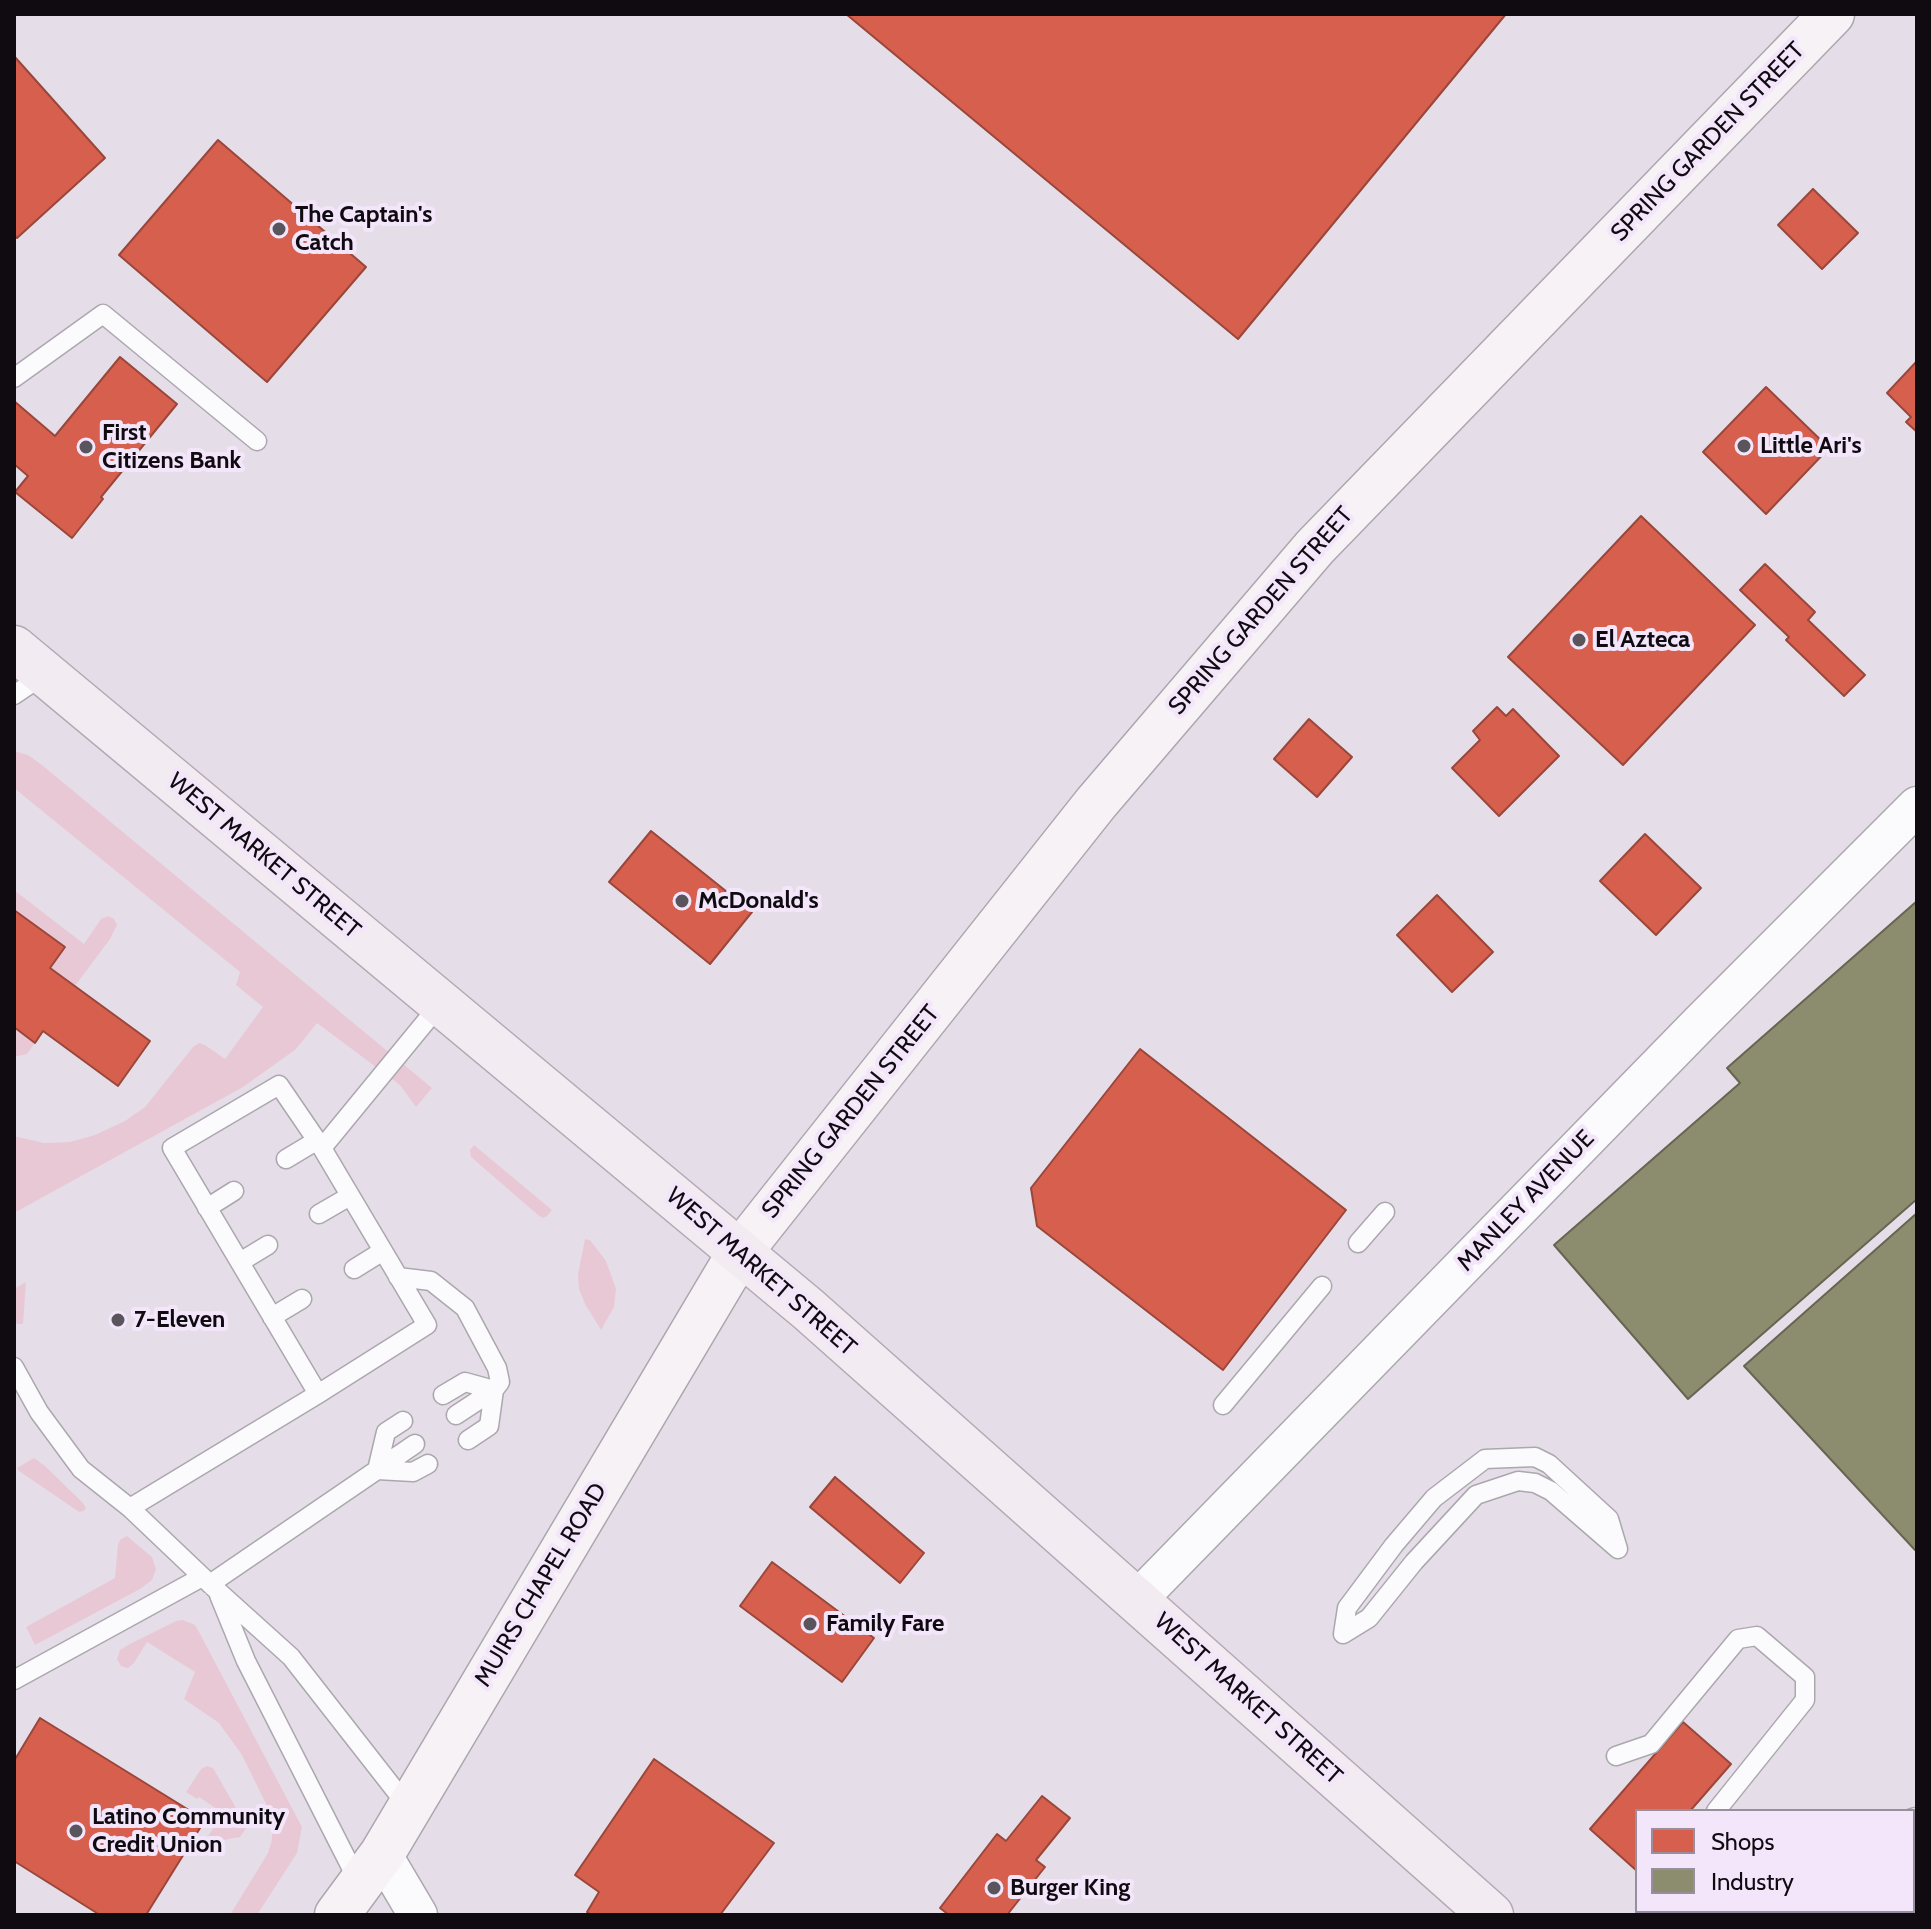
<!DOCTYPE html>
<html>
<head>
<meta charset="utf-8">
<style>
  body { margin:0 }
  #map { position:relative; width:1931px; height:1929px; overflow:hidden; background:#e5dee8; font-family:Cabin,sans-serif }
  canvas { display:block }
  .frame { position:absolute; inset:0; border:16px solid #0f0b11; pointer-events:none }
  .legend { position:absolute; left:1635px; top:1809px; width:280px; height:104px; box-sizing:border-box; background:#f3e6fb; border:2px solid #988e9d; margin:0; padding:10px 14px; list-style:none; font-size:24px; color:#0f0b11 }
  .legend li { display:flex; align-items:center; gap:16px; height:40px }
  .legend b { width:40px; border:2px solid #988e9d }
</style>
</head>
<body>
<div id="map">
<canvas width="1931" height="1929"></canvas>
<div class="frame"></div>
<ul class="legend">
<li><b style="height:22px;background:#d6604d"></b>Shops</li>
<li><b style="height:22px;background:#8c8c6e"></b>Industry</li>
</ul>
</div>
<script>
const ctx = document.querySelector('canvas').getContext('2d');
ctx.lineJoin = 'round';
function fillPath(path, color) { ctx.fillStyle = color; ctx.fill(path, 'evenodd'); }
const shape = rows => new Path2D(rows.map(r => 'M' + r).join(''));
function trace(path, color, width, dash) { ctx.strokeStyle = color; ctx.lineWidth = width; ctx.lineCap = dash ? 'butt' : 'round'; ctx.setLineDash(dash || []); ctx.stroke(path); }
function drawText(font, color, halo, rows, align = 'center') {
  ctx.font = font + ' Cabin,sans-serif'; ctx.lineWidth = 8; ctx.setLineDash([]); ctx.textBaseline = 'middle'; ctx.strokeStyle = halo; ctx.fillStyle = color; for (const [text, x, y, turn = 0] of rows) {
    ctx.save(); ctx.translate(x, y); ctx.rotate((+turn || 0) * Math.PI / 180); ctx.textAlign = isNaN(turn) ? turn : align; if (halo) ctx.strokeText(text, 0, 0); ctx.fillText(text, 0, 0); ctx.restore();
  }
}
fillPath(shape([
  [14,751,28,755,42,765,432,1088,416,1107,400,1085,317,1023,295,1050,243,1087,14,1213,14,1136,44,1143,70,1142,95,1135,125,1121,145,1107,193,1047,199,1043,205,1045,225,1059,263,1007,236,985,240,972,14,788],
  [14,890,84,944,101,919,108,916,114,919,117,925,110,939,75,986,50,968,65,947,14,911],
  [14,1027,35,1043,27,1054,14,1057],
  [474,1145,552,1210,547,1216,543,1218,538,1215,471,1157,470,1150],
  [585,1239,590,1240,606,1261,616,1289,614,1307,601,1330,585,1304,579,1289,578,1274],
  [26,1282,23,1324,17,1324,14,1320,14,1289],
  [34,1458,45,1466,83,1503,86,1508,84,1511,79,1512,19,1471,17,1468],
  [127,1536,152,1557,156,1569,152,1580,140,1589,35,1645,26,1627,115,1578,118,1544,121,1539],
  [183,1620,195,1625,199,1632,302,1827,297,1853,257,1915,230,1915,268,1853,272,1840,272,1824,269,1810,242,1755,219,1723,184,1699,195,1672,147,1642,134,1663,128,1668,121,1666,117,1659,120,1650,130,1644,176,1621],
  [207,1766,213,1768,247,1827,240,1837,203,1844,223,1813,199,1797,197,1799,186,1792,201,1769]
]), '#e9c8d6');
const shops = shape([
  [846,14,1506,14,1238,339,846,14],
  [14,56,105,158,17,238,14,235,14,56],
  [218,140,366,267,267,382,119,255,218,140],
  [1813,189,1858,233,1822,269,1778,225,1813,189],
  [120,357,177,404,101,497,103,499,72,538,15,492,28,476,14,464,14,401,55,436,120,357],
  [1917,361,1917,432,1906,422,1911,417,1887,393,1917,361],
  [1766,387,1829,448,1766,514,1703,452,1766,387],
  [1641,516,1755,625,1623,765,1508,657,1641,516],
  [1765,564,1815,612,1808,620,1865,675,1844,696,1786,640,1789,637,1740,590,1765,564],
  [1497,707,1506,716,1513,709,1559,756,1499,816,1452,768,1480,740,1473,731,1497,707],
  [1309,719,1352,757,1317,797,1274,759,1309,719],
  [651,831,752,912,710,964,609,882,651,831],
  [1645,834,1701,888,1656,935,1600,881,1645,834],
  [1437,895,1493,952,1452,992,1397,935,1437,895],
  [14,910,65,947,50,968,150,1041,118,1086,43,1031,35,1043,14,1027,14,910],
  [1140,1049,1346,1210,1223,1370,1037,1226,1031,1188,1140,1049],
  [835,1477,924,1553,900,1583,810,1507,835,1477],
  [772,1562,874,1638,842,1682,740,1606,772,1562],
  [40,1718,205,1820,146,1915,100,1915,14,1861,14,1761,40,1718],
  [1683,1722,1731,1764,1690,1811,1637,1811,1637,1871,1590,1829,1683,1722],
  [654,1759,774,1843,720,1915,591,1915,587,1912,599,1892,575,1875,654,1759],
  [1042,1796,1070,1818,1036,1860,1045,1867,1007,1915,949,1915,940,1908,997,1834,1006,1841,1042,1796]
]);
fillPath(shops, '#d6604d');
trace(shops, '#9a463b', 2);
const industry = shape([
  [1917,901,1917,1199,1688,1399,1554,1245,1740,1083,1727,1068,1917,901],
  [1917,1213,1917,1548,1915,1550,1744,1366,1917,1213]
]);
fillPath(industry, '#8c8c6e');
trace(industry, '#666552', 2);
const service = shape([
  [14,378,103,314,257,441],
  [14,695,45,674],
  [322,1148,441,1003],
  [286,1159,316,1141],
  [207,1208,234,1191],
  [319,1214,350,1196],
  [1358,1243,1385,1212],
  [240,1262,268,1245],
  [354,1269,383,1251],
  [398,1277,431,1281,465,1308,497,1368,500,1382,494,1390,489,1426,468,1440],
  [272,1317,302,1299],
  [14,1367,39,1412,81,1469,130,1508,210,1584,291,1657,409,1808],
  [443,1395,465,1382,494,1390],
  [1223,1405,1322,1286],
  [456,1415,494,1390],
  [377,1470,386,1432,403,1421],
  [377,1470,413,1472,428,1464],
  [130,1508,318,1394,427,1325,322,1148,279,1085,172,1148,318,1394],
  [210,1584,415,1444],
  [219,1595,246,1661,358,1881],
  [1343,1634,1347,1608,1394,1545,1434,1498,1485,1459,1535,1457,1549,1464,1609,1519,1618,1549],
  [1343,1634,1369,1618,1414,1562,1476,1495,1518,1481,1535,1483,1551,1491,1618,1549],
  [14,1680,202,1577],
  [1616,1756,1651,1744,1738,1639,1757,1636,1805,1677,1805,1700,1716,1811]
]);
const minor = shape([
  [1137,1600,1700,1023,1917,806],
  [382,1854,418,1915]
]);
const tertiary = shape([
  [1913,1834,1917,1830],
  [1833,1915,1837,1911]
]);
const secondary = shape([
  [337,1915,382,1854,740,1252,1096,803,1315,547,1832,14]
]);
const primary = shape([
  [14,648,808,1309,1491,1915]
]);
trace(service, '#aca7af', 21);
trace(minor, '#aca7af', 41);
trace(tertiary, '#aca7af', 47);
trace(secondary, '#aca7af', 47);
trace(primary, '#b5a7b4', 47);
trace(service, '#fbfafc', 18);
trace(minor, '#fbfafc', 38);
trace(tertiary, '#fbfafc', 44);
trace(secondary, '#f7f2f6', 44);
trace(primary, '#f2ebf1', 44);
for (const [x, y, r, color] of [
  [279,229,8,"#5a555c"],
  [1744,446,8,"#5a555c"],
  [86,447,8,"#5a555c"],
  [1579,640,8,"#5a555c"],
  [682,901,8,"#5a555c"],
  [118,1320,8,"#5a555c"],
  [810,1624,8,"#5a555c"],
  [76,1831,8,"#5a555c"],
  [994,1888,8,"#5a555c"]
]) { const dot = new Path2D(); dot.arc(x, y, r, 0, 2 * Math.PI); ctx.fillStyle = color; ctx.fill(dot); trace(dot, '#f3e6fb', 3); }
drawText('24px', '#0f0b11', '#f3e6fb', [
  ["SPRING GARDEN STREET",1708,142,-46],
  ["SPRING GARDEN STREET",1261,611,-49],
  ["WEST MARKET STREET",264,856,40],
  ["SPRING GARDEN STREET",851,1112,-51],
  ["MANLEY AVENUE",1526,1201,-46],
  ["WEST MARKET STREET",761,1272,41],
  ["MUIRS CHAPEL ROAD",541,1585,-59],
  ["WEST MARKET STREET",1248,1699,42]
]);
drawText('bold 24px', '#0f0b11', '#f3e6fb', [
  ["The Captain's",295,215],
  ["Catch",295,243],
  ["First",102,433],
  ["Citizens Bank",102,461],
  ["Little Ari's",1760,446],
  ["El Azteca",1595,640],
  ["McDonald's",698,901],
  ["7-Eleven",134,1320],
  ["Family Fare",826,1624],
  ["Latino Community",92,1817],
  ["Credit Union",92,1845],
  ["Burger King",1010,1888]
], 'left');
</script>
</body>
</html>
